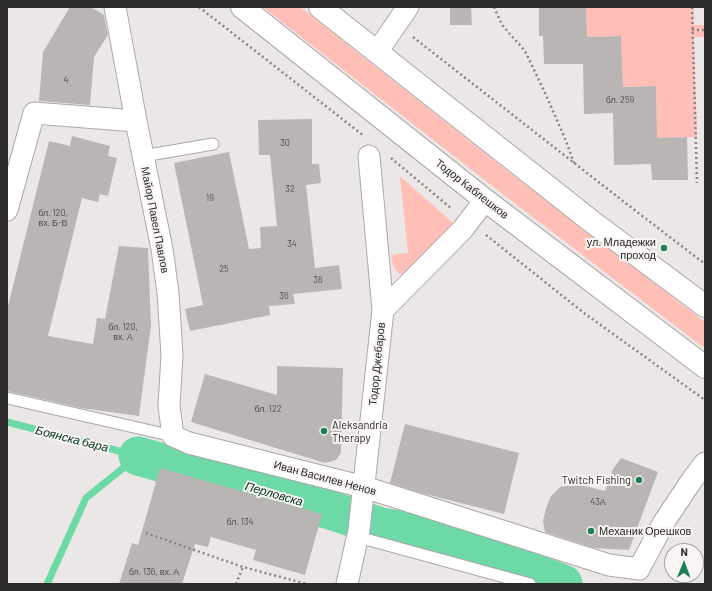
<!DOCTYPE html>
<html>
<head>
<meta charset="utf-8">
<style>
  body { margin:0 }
  #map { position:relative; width:712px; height:591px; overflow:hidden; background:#ece7e7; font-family:Barlow,sans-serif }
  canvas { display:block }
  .frame { position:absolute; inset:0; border:8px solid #2b2929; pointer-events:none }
  .north { position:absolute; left:664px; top:543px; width:40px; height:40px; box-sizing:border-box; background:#f9f5f4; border:1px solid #a7a3a3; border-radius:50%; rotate:1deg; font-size:11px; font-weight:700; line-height:16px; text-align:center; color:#2b2929 }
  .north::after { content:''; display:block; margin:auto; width:14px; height:18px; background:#1e8058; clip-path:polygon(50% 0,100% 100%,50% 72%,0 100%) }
</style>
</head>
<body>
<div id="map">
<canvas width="712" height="591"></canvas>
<div class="frame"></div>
<div class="north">N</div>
</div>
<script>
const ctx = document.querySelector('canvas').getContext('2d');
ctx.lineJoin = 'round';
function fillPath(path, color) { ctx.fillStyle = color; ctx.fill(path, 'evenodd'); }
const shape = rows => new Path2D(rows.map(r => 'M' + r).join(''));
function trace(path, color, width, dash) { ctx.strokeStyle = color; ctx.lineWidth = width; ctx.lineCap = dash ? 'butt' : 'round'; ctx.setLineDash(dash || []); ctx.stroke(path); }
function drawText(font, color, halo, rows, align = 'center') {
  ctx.font = font + ' Barlow,sans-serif'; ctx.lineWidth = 4; ctx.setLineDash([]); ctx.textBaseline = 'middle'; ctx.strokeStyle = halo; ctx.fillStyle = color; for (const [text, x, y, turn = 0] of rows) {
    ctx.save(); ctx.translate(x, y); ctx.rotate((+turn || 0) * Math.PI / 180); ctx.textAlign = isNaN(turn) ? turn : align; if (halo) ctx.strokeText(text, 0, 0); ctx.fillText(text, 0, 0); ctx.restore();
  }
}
fillPath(shape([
  [263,7,300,7,505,169,705,322,705,343,703,347,500,192],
  [586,7,694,7,694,25,705,25,705,37,694,37,697,137,657,138,656,86,623,87,621,36,587,37],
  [400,176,453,223,417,272,405,276,398,273,393,265,391,255,408,253]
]), '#ffbfb6');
trace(shape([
  [7,422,138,456],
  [47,584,86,498,138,456]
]), '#6dd9a6', 7);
trace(shape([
  [138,456,330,510,381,527,438,537,563,584]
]), '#6dd9a6', 39);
fillPath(shape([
  [70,7,91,7,104,15,108,35,94,57,90,105,39,101,43,52],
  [450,7,471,7,472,25,450,25],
  [539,7,586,7,587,37,621,36,623,87,656,86,657,138,687,137,688,180,652,180,651,164,614,165,613,113,584,114,583,64,544,64,543,36,539,36],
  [312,119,312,164,319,164,321,183,306,185,315,268,339,265,342,289,293,294,295,304,269,306,270,315,190,331,185,309,203,305,174,163,229,152,249,249,261,248,260,227,277,226,270,155,259,155,258,120],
  [72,136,110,146,108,156,117,158,108,196,100,194,98,202,82,198,48,336,93,344,97,318,105,319,119,246,148,248,151,325,139,416,81,408,7,391,7,310,49,141,70,146],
  [277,366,343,368,341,453,336,460,325,463,191,422,205,374,277,395],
  [405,424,519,453,504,514,421,493,390,483],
  [621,458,658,472,629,550,594,548,545,532,543,521,546,508,551,496,560,487,577,484,605,491,613,469],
  [160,468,322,514,305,575,253,560,256,550,211,537,208,547,195,544,182,584,119,584,132,543,138,545]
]), '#b9b5b4');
const lane = shape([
  [143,156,213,144],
  [7,398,173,436],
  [358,537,530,584]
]);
const street = shape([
  [115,7,136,121,162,249,168,293,172,355,169,406,173,436,189,443,364,487,609,565,639,569,664,522,692,480,705,463],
  [377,52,408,7],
  [7,210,34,113,136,121],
  [383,310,463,229,485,200],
  [347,584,359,530,383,310,369,156]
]);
const primary = shape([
  [242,7,485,200,705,367],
  [320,7,591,221,705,306]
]);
trace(lane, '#aca7a7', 13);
trace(street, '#aca7a7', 23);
trace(primary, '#aca7a7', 24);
trace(shape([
  [199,7,364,136],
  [494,7,502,25,525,51,546,95,566,141,574,163],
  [692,7,697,183],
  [692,30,705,30],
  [413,37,628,205,705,264],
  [391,158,452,209],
  [486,235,584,313,705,400],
  [146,533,243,567,307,584],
  [236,584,243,567]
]), '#878484', 2.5, [2, 3]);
trace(lane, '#fff', 11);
trace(street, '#fff', 21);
trace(primary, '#fff', 22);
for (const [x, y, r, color] of [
  [664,248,4,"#1e8058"],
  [324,431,4,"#1e8058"],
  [639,480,4,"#1e8058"],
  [591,531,4,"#1e8058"]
]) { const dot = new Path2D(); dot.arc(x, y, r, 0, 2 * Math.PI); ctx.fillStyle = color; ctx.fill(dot); trace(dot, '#f9f5f4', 1.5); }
drawText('9px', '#4e4c4c', null, [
  ["4",66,80],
  ["бл. 259",620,100],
  ["30",285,143],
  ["32",290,189],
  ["19",210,198],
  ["бл. 120,",53,213],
  ["вх. Б-В",53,223],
  ["34",292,244],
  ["25",224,269],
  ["36",318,280],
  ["36",284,296],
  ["бл. 120,",123,327],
  ["вх. А",123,337],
  ["бл. 122",268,409],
  ["43А",598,502],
  ["бл. 134",240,522],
  ["бл. 136, вх. А",154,572]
]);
drawText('11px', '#2b2929', '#f9f5f4', [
  ["Тодор Каблешков",472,189,38],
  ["Майор Павел Павлов",155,220,79],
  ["Тодор Джебаров",377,364,-84],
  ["Иван Василев Ненов",325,478,15]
]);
drawText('11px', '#2b2929', '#f9f5f4', [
  ["ул. Младежки",656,242],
  ["проход",656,255],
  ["Aleksandria",332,425,"left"],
  ["Therapy",332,438,"left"],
  ["Twitch Fishing",631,480],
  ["Механик Орешков",599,531,"left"]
], 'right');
drawText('italic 12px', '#01331f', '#f9f5f4', [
  ["Боянска бара",72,439,14],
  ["Перловска",274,494,16]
]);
</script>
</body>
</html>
